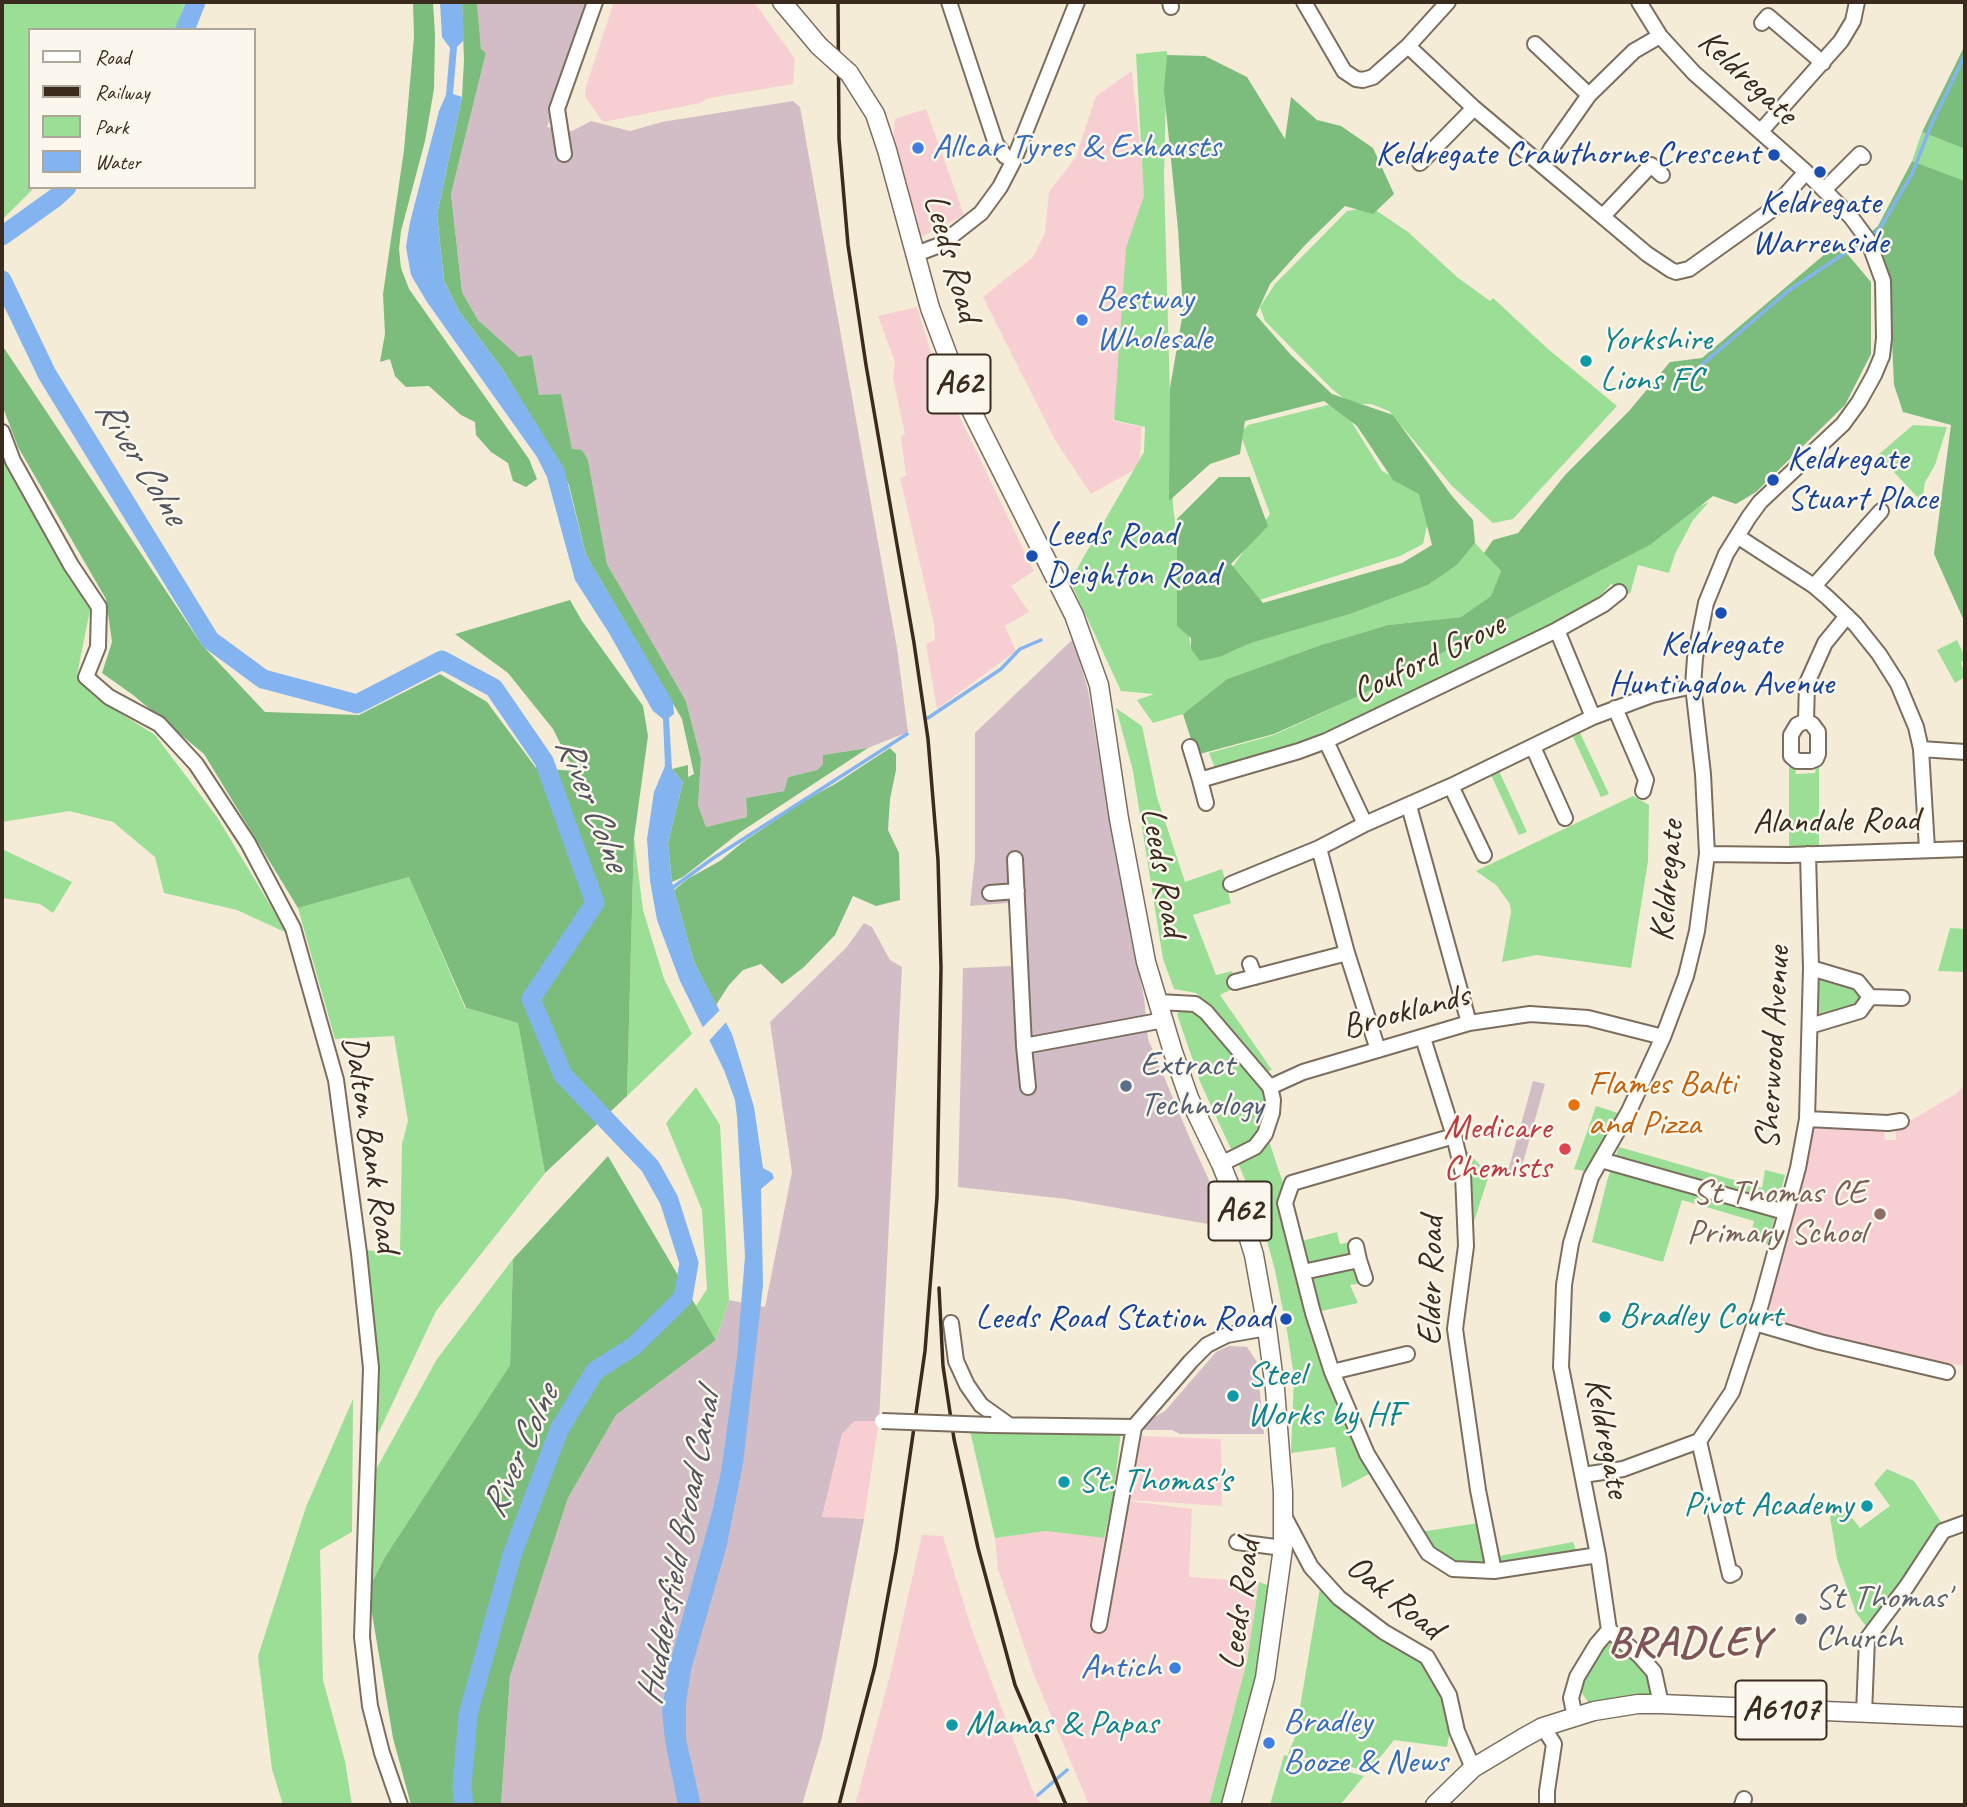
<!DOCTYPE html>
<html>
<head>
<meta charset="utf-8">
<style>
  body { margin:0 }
  #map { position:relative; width:1967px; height:1807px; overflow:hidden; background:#f4ecd7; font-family:Caveat,sans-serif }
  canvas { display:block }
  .frame { position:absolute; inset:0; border:4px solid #3b2a1e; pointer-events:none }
  .legend { position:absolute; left:28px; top:28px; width:228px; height:161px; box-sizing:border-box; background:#fbf7ec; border:2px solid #aea59a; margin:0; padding:9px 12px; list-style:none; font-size:21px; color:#3b2a1e }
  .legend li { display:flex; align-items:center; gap:14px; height:35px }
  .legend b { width:35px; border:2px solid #aea59a }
</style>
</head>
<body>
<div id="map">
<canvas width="1967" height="1807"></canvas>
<div class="frame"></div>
<ul class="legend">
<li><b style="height:9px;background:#fff"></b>Road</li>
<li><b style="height:9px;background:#3b2a1e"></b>Railway</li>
<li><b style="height:19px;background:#9bde95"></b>Park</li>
<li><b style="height:19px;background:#83b4ef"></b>Water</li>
</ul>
</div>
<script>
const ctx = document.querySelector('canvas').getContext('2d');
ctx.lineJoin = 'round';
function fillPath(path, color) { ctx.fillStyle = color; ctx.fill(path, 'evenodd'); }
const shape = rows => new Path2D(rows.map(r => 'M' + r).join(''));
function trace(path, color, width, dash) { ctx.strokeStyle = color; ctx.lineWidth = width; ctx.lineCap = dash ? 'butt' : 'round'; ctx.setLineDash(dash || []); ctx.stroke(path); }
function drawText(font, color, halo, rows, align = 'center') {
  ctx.font = font + ' Caveat,sans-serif'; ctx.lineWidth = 5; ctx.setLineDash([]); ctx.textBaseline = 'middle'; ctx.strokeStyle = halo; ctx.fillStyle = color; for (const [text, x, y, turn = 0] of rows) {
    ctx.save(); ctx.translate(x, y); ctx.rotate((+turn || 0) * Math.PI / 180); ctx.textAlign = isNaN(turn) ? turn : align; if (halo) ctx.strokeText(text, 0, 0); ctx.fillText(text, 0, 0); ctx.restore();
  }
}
fillPath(shape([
  [614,2,754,2,795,59,793,84,709,98,700,103,603,122,585,97,586,87],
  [1132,71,1145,193,1113,421,1142,427,1139,467,1091,494,1055,440,983,297,1033,257,1045,233,1049,192,1076,157,1096,96],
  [926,109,964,215,919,238,893,146,895,119],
  [917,307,935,366,1034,571,1011,586,1029,612,1005,626,1016,651,937,709,926,644,935,640,934,624,900,478,906,476,901,436,905,434,893,378,895,362,878,316],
  [1965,1085,1965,1366,1914,1358,1821,1338,1763,1320,1783,1255,1815,1123,1884,1127,1885,1140,1896,1140,1896,1129,1956,1094],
  [854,1420,879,1421,864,1519,822,1518,842,1434],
  [1142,1436,1221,1439,1222,1506,1130,1500],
  [1113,1499,1192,1509,1189,1577,1259,1582,1247,1661,1209,1805,1089,1805,1034,1675,998,1569,995,1538,1046,1531,1104,1538],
  [922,1535,943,1536,971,1627,1032,1789,1041,1805,855,1805,890,1675]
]), '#f7cfd2');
fillPath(shape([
  [477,2,587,2,578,24,566,73,547,127,572,131,591,121,630,131,662,122,793,101,800,107,897,648,908,732,868,748,823,755,823,764,817,770,788,777,784,791,746,798,747,817,706,827,698,805,701,759,686,701,607,564,588,460,572,450,561,394,539,396,532,355,519,358,478,320,462,292,451,194,486,53,481,50],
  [1073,639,1088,690,1115,854,1144,998,1148,1039,1191,1141,1231,1228,1066,1199,958,1187,963,968,1013,966,1008,903,970,906,975,857,975,733],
  [864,923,872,927,890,960,902,967,879,1421,854,1421,842,1434,822,1517,864,1519,822,1737,802,1805,501,1805,510,1676,568,1498,616,1415,716,1340,729,1300,765,1307,792,1172,770,1022,846,948],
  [1533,1081,1545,1084,1520,1173,1508,1171],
  [1229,1346,1247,1347,1257,1362,1264,1434,1180,1434,1172,1430,1142,1430,1151,1419,1165,1411,1216,1352]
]), '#d2bdc6');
fillPath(shape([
  [2,2,185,2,176,30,30,30,30,187,35,187,2,220],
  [1167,51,1164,178,1173,506,1191,649,1222,656,1251,643,1350,614,1428,585,1457,565,1475,543,1501,571,1491,596,1461,617,1388,625,1321,645,1227,679,1183,714,1153,723,1137,700,1154,694,1121,691,1070,581,1144,452,1145,427,1114,420,1126,248,1144,196,1136,54],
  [1922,132,1965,149,1965,181,1912,161],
  [1371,207,1408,232,1457,277,1490,301,1493,298,1548,349,1617,406,1513,519,1493,523,1452,486,1389,411,1371,404,1351,404,1332,389,1265,321,1260,307,1275,284,1347,211],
  [1332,404,1349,418,1382,471,1422,492,1429,517,1423,544,1400,556,1256,601,1231,569,1270,514,1240,433,1248,425],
  [1913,425,1947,427,1935,465,1925,482,1922,502,1878,455],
  [2,456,90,610,77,675,95,697,155,735,217,817,287,933,237,910,164,893,155,857,113,822,69,811,2,822],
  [1709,502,1693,520,1675,554,1669,573,1638,565,1630,594,1611,584,1600,596,1550,625,1317,736,1215,768,1209,753,1274,735,1361,695,1650,545,1700,506],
  [1957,640,1965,657,1965,660,1961,662,1965,677,1955,683,1937,650],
  [1116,708,1142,726,1157,797,1185,882,1222,869,1231,903,1193,915,1216,975,1232,971,1236,987,1220,995,1272,1070,1264,1072,1225,1022,1196,993,1174,989,1163,959,1133,771],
  [1580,733,1609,794,1601,797,1573,737],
  [1816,764,1819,764,1819,853,1789,855,1789,765,1795,765,1796,774,1815,773],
  [1499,771,1527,832,1519,835,1491,775],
  [1633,796,1649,805,1648,861,1631,968,1536,955,1502,962,1511,912,1510,904,1496,885,1476,871],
  [634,838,643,910,664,979,692,1034,627,1096],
  [2,849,72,882,53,913,40,904,2,898],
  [409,877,465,1008,518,1023,545,1173,436,1311,378,1434,375,1335,366,1250,400,1254,402,1144,408,1121,394,1036,335,1039,298,908],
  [1965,910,1965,972,1938,971,1950,928,1965,929],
  [1811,968,1850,979,1867,1005,1810,1026],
  [1183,1009,1193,1009,1204,1017,1264,1091,1266,1103,1259,1134,1251,1142,1231,1149,1201,1084,1177,1014],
  [696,1087,720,1125,729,1300,716,1340,696,1306,707,1289,702,1210,666,1123],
  [1596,1106,1621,1114,1589,1172,1574,1169],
  [1456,1139,1489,1175,1466,1246],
  [1269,1141,1284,1186,1290,1244,1337,1232,1340,1244,1356,1241,1369,1282,1350,1285,1358,1303,1317,1312,1371,1473,1342,1488,1335,1447,1291,1453,1294,1376,1287,1331,1275,1270,1260,1215,1238,1163,1242,1159,1262,1151],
  [1619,1147,1762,1188,1765,1170,1785,1175,1768,1244,1749,1241,1754,1221,1682,1200,1663,1262,1592,1242,1607,1181],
  [513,1259,510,1365,385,1557,368,1590,373,1475,437,1359],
  [353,1399,352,1532,320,1550,323,1680,345,1761,352,1805,283,1805,272,1769,258,1656,306,1507],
  [970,1431,1121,1431,1113,1499,1104,1538,1046,1531,995,1538],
  [1887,1469,1914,1481,1947,1531,1878,1642,1856,1613,1837,1559,1830,1517,1843,1507,1860,1528,1890,1506,1874,1484],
  [1485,1522,1494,1557,1573,1542,1577,1553,1463,1568,1431,1549,1420,1532],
  [1259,1582,1270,1586,1257,1672,1222,1805,1209,1805,1247,1661],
  [1320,1588,1356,1621,1420,1659,1443,1698,1449,1736,1447,1747,1394,1740,1369,1771,1288,1754,1295,1737],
  [1609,1630,1639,1655,1661,1704,1594,1711,1582,1693,1580,1680],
  [1284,1755,1364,1776,1340,1805,1270,1805]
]), '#9bde95');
fillPath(shape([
  [413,2,433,2,435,35,434,89,425,141,401,231,399,249,401,268,409,289,529,459,537,479,526,487,513,481,508,463,491,452,476,435,475,422,461,415,429,386,406,387,395,376,390,359,380,362,385,334,383,294,404,150,414,37],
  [462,2,477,2,481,49,486,53,451,194,462,292,478,320,519,357,532,355,539,395,561,394,572,449,582,450,588,460,607,564,686,701,701,759,698,805,706,827,747,817,746,798,784,791,788,777,817,770,823,764,823,755,868,748,739,833,683,877,672,882,668,843,683,782,672,769,688,765,688,777,694,774,682,719,586,555,569,485,551,449,503,370,459,311,444,281,437,215,462,97,464,60],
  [1965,45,1965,149,1922,132],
  [1167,55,1205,56,1247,77,1285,139,1291,97,1317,120,1341,126,1373,148,1394,194,1373,214,1345,206,1306,244,1270,284,1256,315,1291,355,1332,394,1393,415,1452,496,1473,520,1475,543,1457,565,1428,585,1350,614,1251,643,1222,656,1200,661,1191,649,1191,638,1177,626,1177,519,1219,477,1250,477,1268,526,1231,564,1263,603,1402,563,1432,545,1419,494,1393,480,1357,426,1324,401,1245,421,1240,454,1210,464,1169,501,1170,388,1183,312,1178,229,1164,90],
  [1912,161,1965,181,1965,623,1934,554,1951,425,1903,412,1894,385,1889,276,1870,233,1878,226],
  [1838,243,1871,282,1871,354,1845,405,1756,492,1736,504,1713,496,1650,545,1361,695,1274,734,1196,755,1183,714,1227,679,1321,645,1388,625,1461,617,1491,596,1501,571,1484,553,1493,540,1518,533,1566,474,1629,411,1670,362,1702,358],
  [2,345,202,645,265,712,359,715,440,674,487,702,536,768,574,771,553,729,508,673,455,634,570,600,582,621,643,706,648,736,634,838,627,1096,545,1173,518,1023,466,1008,409,877,298,908,204,754,133,695,102,673,112,642,106,599,18,447,2,405],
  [890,748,896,754,896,770,890,799,888,830,899,853,900,900,876,906,853,896,835,935,804,967,782,984,761,964,743,970,729,985,716,1005,694,962,674,890,689,878,720,861,743,842,807,799,835,784],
  [608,1156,716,1340,616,1415,568,1498,510,1676,501,1805,411,1805,393,1738,368,1590,385,1557,510,1365,513,1259]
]), '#7cbd7e');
fillPath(shape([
  [440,2,462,2,464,40,457,47,453,94,462,97,437,215,444,281,459,311,503,370,564,468,586,555,673,702,674,714,669,718,672,769,683,782,668,843,672,882,694,962,732,1034,741,1063,754,1107,763,1168,772,1173,774,1178,761,1189,763,1285,743,1464,726,1549,691,1670,686,1703,686,1739,701,1805,678,1805,665,1741,662,1710,669,1666,712,1512,721,1472,737,1357,745,1256,737,1117,735,1100,724,1070,680,981,657,920,650,881,647,839,654,792,665,766,663,719,653,711,609,633,575,580,547,477,537,457,427,302,411,275,406,247,410,222,439,111,446,95,450,48,442,37]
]), '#83b4ef');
fillPath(shape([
  [722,1008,728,1020,707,1043,700,1030]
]), '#f4ecd7');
trace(shape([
  [1875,233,1879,230,1912,174,1932,123,1965,55],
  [1691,374,1788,291,1860,243],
  [928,718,1001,669,1020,649,1041,640],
  [672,888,712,859,907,734],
  [1038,1795,1067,1770]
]), '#83b4ef', 3.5);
trace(shape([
  [185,30,196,2],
  [2,236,55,198,67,187],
  [2,280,47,374,210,640,263,679,357,704,442,660,494,688,544,761,595,903,531,999,563,1075,650,1166,669,1200,689,1263,683,1298,634,1346,595,1371,559,1430,512,1555,468,1715,462,1787,464,1805]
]), '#83b4ef', 19);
const minor = shape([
  [949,2,996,144,1005,156,1014,160],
  [1170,2,1171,7],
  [1304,2,1344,71,1356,79,1363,80,1373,77,1408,46],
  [1448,2,1408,46,1474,108,1531,156,1647,254,1671,270,1676,272,1689,269,1773,209,1806,172],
  [1639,2,1660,36,1694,73,1806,172,1851,217,1868,240,1883,281,1884,338,1882,356,1874,375,1859,402,1843,424,1760,502,1749,517,1726,554,1706,603,1695,658,1693,686,1703,774,1707,854,1697,931,1686,976,1663,1037,1629,1111,1591,1177,1571,1243,1564,1285,1561,1367,1598,1555,1609,1630,1639,1655,1654,1672,1661,1704],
  [1762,23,1768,16,1823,63],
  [1535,44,1589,95],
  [1761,131,1841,41,1853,21,1857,2],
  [564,154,557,109,595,2],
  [1420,163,1474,108],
  [1543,165,1551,149,1589,95,1634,51,1660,36],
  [1824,190,1860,154,1863,157],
  [1603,216,1651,165,1662,175],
  [916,254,940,245,981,213,1000,187,1014,160,1077,2],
  [2,432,13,461,71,565,99,607,98,647,86,677,109,697,159,724,196,764,248,843,293,928,336,1080,359,1253,371,1368,362,1637,370,1706,382,1753,400,1805],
  [1737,536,1814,586,1828,598,1855,624,1879,654,1898,684,1916,727,1921,749,1927,849],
  [1814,586,1881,511],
  [1615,708,1646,780,1643,791],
  [1593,717,1557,630,1604,604,1619,592],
  [1806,721,1797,725,1791,735,1791,756,1797,761,1811,761,1816,759,1818,754,1818,732,1812,724,1806,721,1807,683,1825,643,1847,616],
  [1326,741,1365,824],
  [1190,747,1200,780,1299,751,1326,741,1557,630],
  [1533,747,1565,818],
  [1921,749,1965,752],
  [1200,780,1206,803],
  [1451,786,1484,855],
  [1409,806,1469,1023],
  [1319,848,1347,953,1378,1050],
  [1707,854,1789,855,1965,849],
  [1015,859,1024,1046,1164,1020],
  [1231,884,1319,848,1365,824,1451,786,1593,717,1652,695,1693,686],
  [990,893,1017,891],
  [1250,964,1255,977],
  [1235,982,1347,953],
  [1870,997,1902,998],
  [1159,1002,1195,1004,1206,1012,1270,1087,1273,1100,1272,1113,1265,1134,1255,1147,1221,1164],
  [1810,1026,1860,1011,1870,997,1858,982,1811,968],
  [1423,1038,1454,1136,1463,1174,1466,1246,1455,1329,1478,1490,1494,1571],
  [1024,1046,1028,1087],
  [1270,1087,1303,1072,1469,1023,1530,1014,1588,1018,1663,1037],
  [1807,1119,1888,1123,1901,1121],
  [1454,1136,1292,1183,1285,1203,1313,1313,1332,1372,1367,1454,1428,1553,1453,1569,1494,1571,1598,1555],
  [1601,1160,1785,1212],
  [1356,1246,1359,1260],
  [1303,1272,1359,1260,1365,1278],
  [951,1323,956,1361,967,1385,981,1405,1009,1425],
  [1755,1323,1820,1342,1947,1372],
  [1332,1372,1407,1354],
  [991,1425,1134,1427,1191,1361,1207,1345,1227,1335,1267,1328],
  [1699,1441,1730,1575,1734,1573],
  [1583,1475,1623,1469,1699,1441,1732,1392,1761,1304,1798,1168,1807,1119,1811,968,1808,854],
  [1284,1516,1311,1567,1339,1598,1384,1632,1427,1657,1449,1695,1457,1731,1473,1768],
  [1237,1542,1283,1548],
  [1099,1625,1134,1427],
  [1864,1714,1867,1639,1907,1586,1943,1531,1965,1523],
  [1575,1717,1571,1698,1577,1677,1597,1644,1609,1630],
  [1543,1727,1554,1744,1547,1791,1547,1805],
  [1742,1805,1744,1799]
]);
const major = shape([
  [782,2,819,46],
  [849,73,875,114,887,150,930,308,960,388,1074,615,1099,685,1119,819,1146,962,1173,1052,1189,1098,1221,1164,1242,1216,1254,1255,1267,1328,1275,1389,1283,1492,1283,1548,1265,1678,1231,1805],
  [1435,1805,1473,1768,1523,1738,1543,1727,1594,1711,1638,1704,1661,1704,1965,1717]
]);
trace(minor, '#7c6e5f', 18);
trace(major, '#7c6e5f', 21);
trace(minor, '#fff', 14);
trace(major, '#fff', 18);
trace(shape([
  [838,2,839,139,848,245,866,365,914,643,928,739,938,860,941,968,937,1197,925,1351,896,1552,875,1666,839,1805],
  [939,1288,943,1366,954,1439,978,1548,1015,1685,1066,1805]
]), '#3b2a1e', 3.5);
const minorBridge = shape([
  [882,1421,991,1425]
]);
const majorBridge = shape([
  [819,46,849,73]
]);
trace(minorBridge, '#7c6e5f', 18, []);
trace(majorBridge, '#7c6e5f', 21, []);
trace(minorBridge, '#fff', 14);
trace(majorBridge, '#fff', 18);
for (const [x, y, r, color] of [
  [918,148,7,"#3f7fe0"],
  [1774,155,7,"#1a4fb4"],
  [1820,172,7,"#1a4fb4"],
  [1082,320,7,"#3f7fe0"],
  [1586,361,7,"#0f9aa8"],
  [1773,480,7,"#1a4fb4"],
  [1032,556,7,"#1a4fb4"],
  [1721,613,7,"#1a4fb4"],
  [1126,1086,7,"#5c6f8a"],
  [1574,1105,7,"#e8710a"],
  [1565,1149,7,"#e0444e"],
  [1880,1214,7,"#8d6e63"],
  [1605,1317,7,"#0f9aa8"],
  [1286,1319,7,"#1a4fb4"],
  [1233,1396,7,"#0f9aa8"],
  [1064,1482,7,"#0f9aa8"],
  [1867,1506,7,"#0f9aa8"],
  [1801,1619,7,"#6b7280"],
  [1175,1668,7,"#3f7fe0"],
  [952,1725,7,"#0f9aa8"],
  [1269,1743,7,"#3f7fe0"]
]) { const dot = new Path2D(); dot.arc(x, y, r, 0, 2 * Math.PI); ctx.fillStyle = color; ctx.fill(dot); trace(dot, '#fbf7ec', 2.5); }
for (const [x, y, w] of [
  [959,384,63],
  [1240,1211,63],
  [1781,1710,91]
]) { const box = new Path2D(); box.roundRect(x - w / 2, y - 29.5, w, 59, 5); ctx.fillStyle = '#fbf7ec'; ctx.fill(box); trace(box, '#3b2a1e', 2); }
drawText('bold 33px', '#3b2a1e', null, [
  ["A62",959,384],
  ["A62",1240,1211],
  ["A6107",1781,1710]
]);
drawText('35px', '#3b2a1e', '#fbf7ec', [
  ["Keldregate",1747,78,43],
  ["Leeds Road",951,258,74],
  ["Couford Grove",1429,659,-26],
  ["Alandale Road",1836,822,-1],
  ["Leeds Road",1162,872,80],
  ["Keldregate",1668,881,-85],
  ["Brooklands",1406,1012,-15],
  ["Sherwood Avenue",1774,1048,-87],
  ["Dalton Bank Road",370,1144,81],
  ["Elder Road",1432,1281,-89],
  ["Keldregate",1606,1438,79],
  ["Oak Road",1394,1598,39],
  ["Leeds Road",1241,1605,-82]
]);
drawText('35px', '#366cbe', '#fbf7ec', [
  ["Allcar Tyres & Exhausts",932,148],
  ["Bestway",1096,300],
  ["Wholesale",1096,340],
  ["Antich",1161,1668,"right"],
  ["Bradley",1283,1723],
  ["Booze & News",1283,1763]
], 'left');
drawText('35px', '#164399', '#fbf7ec', [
  ["Keldregate Crawthorne Crescent",1760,155],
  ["Keldregate",1820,204,"center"],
  ["Warrenside",1820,244,"center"],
  ["Keldregate",1787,460,"left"],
  ["Stuart Place",1787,500,"left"],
  ["Leeds Road",1046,536,"left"],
  ["Deighton Road",1046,576,"left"],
  ["Keldregate",1721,645,"center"],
  ["Huntingdon Avenue",1721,685,"center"],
  ["Leeds Road Station Road",1272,1319]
], 'right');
drawText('35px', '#0d838f', '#fbf7ec', [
  ["Yorkshire",1600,341],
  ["Lions FC",1600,381],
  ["Bradley Court",1619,1317],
  ["Steel",1247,1376],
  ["Works by HF",1247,1416],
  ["St. Thomas's",1078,1482],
  ["Pivot Academy",1853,1506,"right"],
  ["Mamas & Papas",966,1725]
], 'left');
drawText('35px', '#4e5e75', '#fbf7ec', [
  ["Extract",1140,1066],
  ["Technology",1140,1106]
], 'left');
drawText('35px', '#c56008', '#fbf7ec', [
  ["Flames Balti",1588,1085],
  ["and Pizza",1588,1125]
], 'left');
drawText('35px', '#be3a42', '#fbf7ec', [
  ["Medicare",1551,1129],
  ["Chemists",1551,1169]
], 'right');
drawText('35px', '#785e54', '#fbf7ec', [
  ["St Thomas CE",1866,1194],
  ["Primary School",1866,1234]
], 'right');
drawText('35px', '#5b616d', '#fbf7ec', [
  ["St Thomas'",1815,1599],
  ["Church",1815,1639]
], 'left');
drawText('italic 37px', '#51535d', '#fbf7ec', [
  ["River Colne",140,462,58],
  ["River Colne",591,804,68],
  ["River Colne",521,1452,-66],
  ["Huddersfield Broad Canal",680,1549,-79]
]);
ctx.letterSpacing = '2px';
drawText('bold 42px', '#7e5557', '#fbf7ec', [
  ["BRADLEY",1689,1644]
]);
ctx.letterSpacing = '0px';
</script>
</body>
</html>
